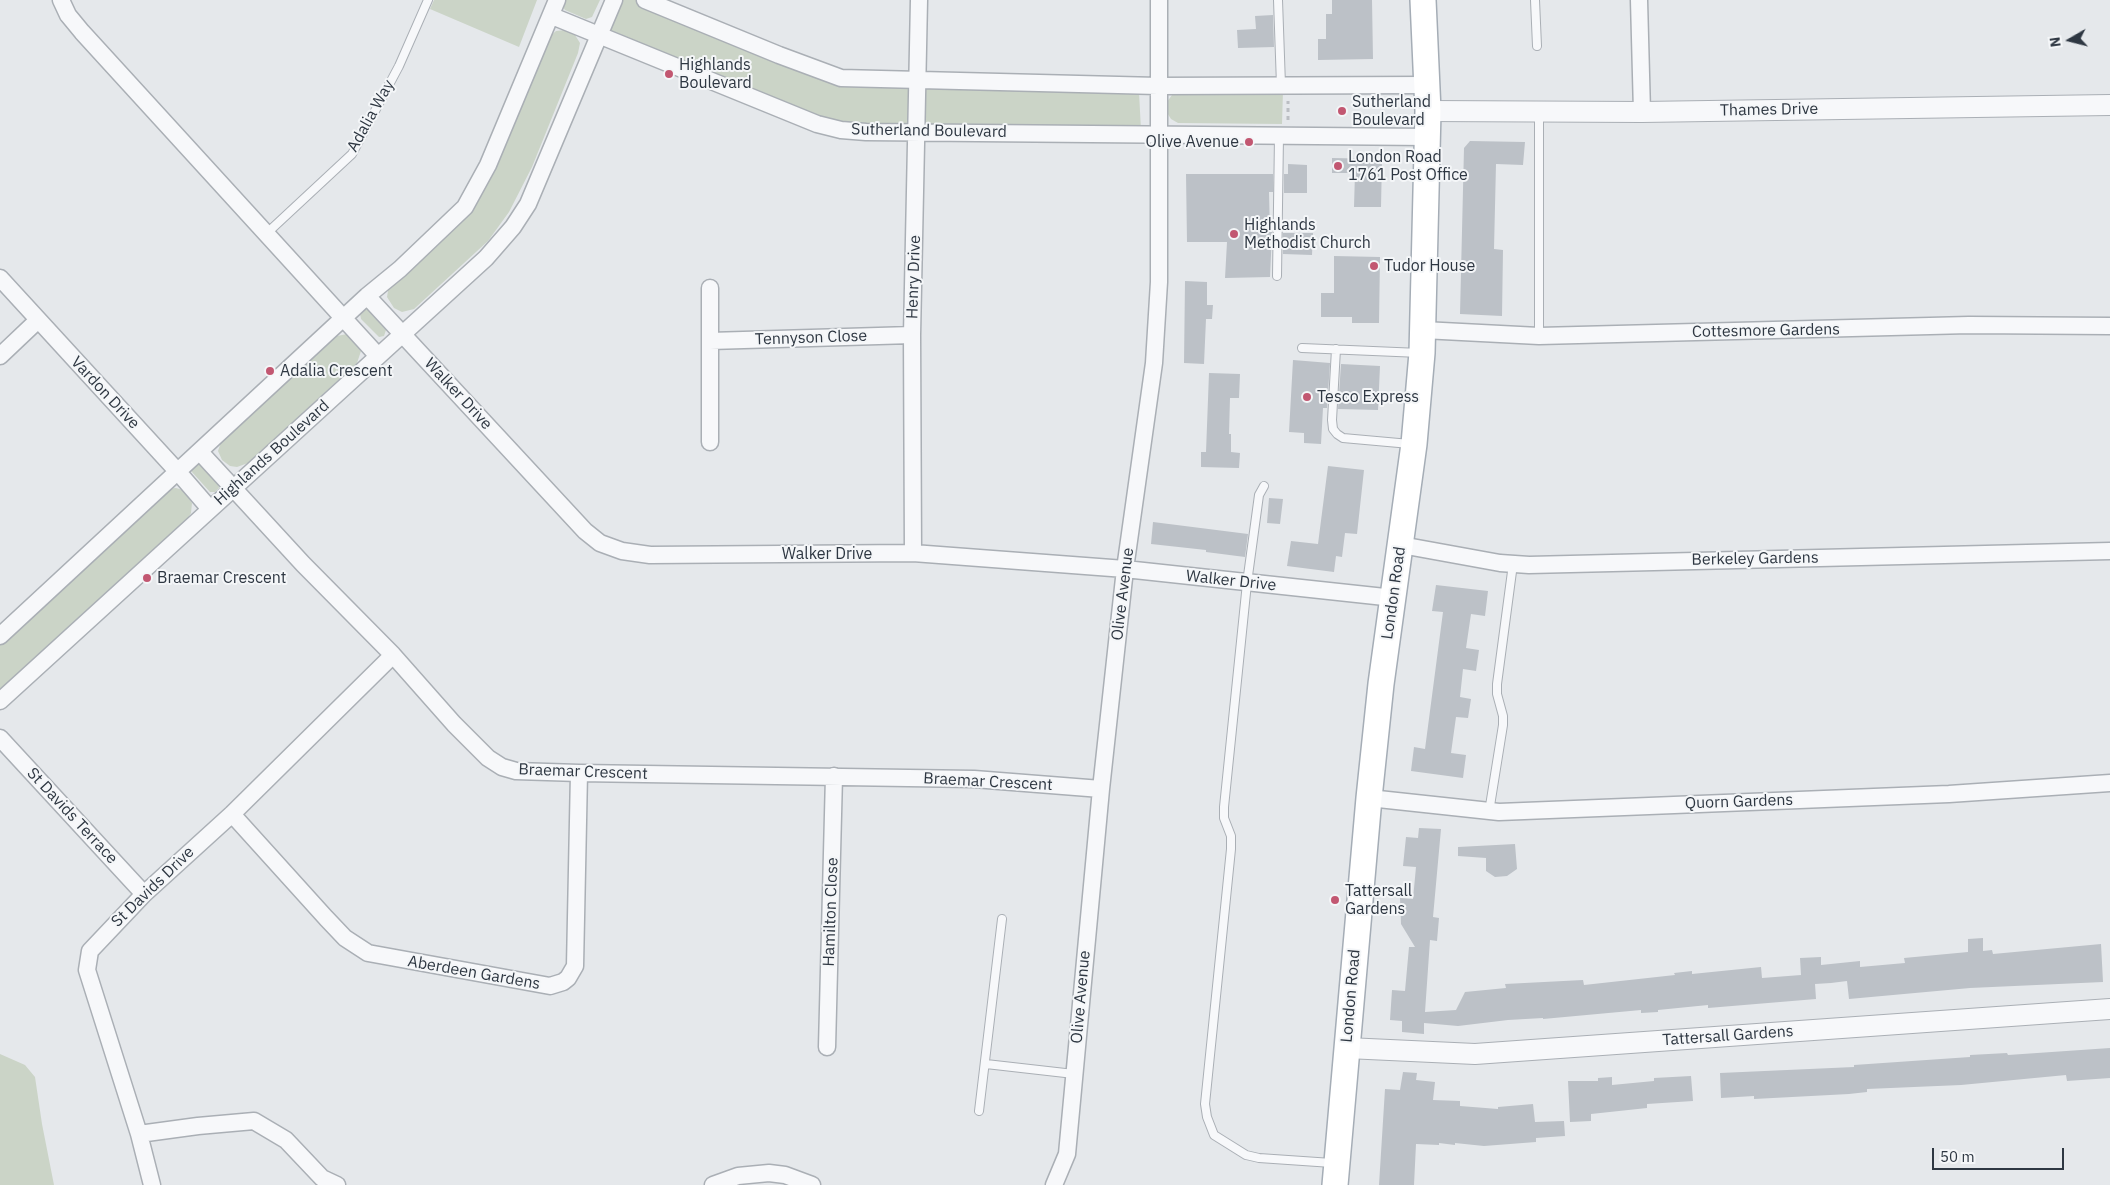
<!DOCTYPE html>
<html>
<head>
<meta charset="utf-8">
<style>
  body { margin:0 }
  #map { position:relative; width:2110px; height:1185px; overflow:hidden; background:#e5e8eb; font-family:"IBM Plex Sans",sans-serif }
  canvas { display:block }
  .north { position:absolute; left:2045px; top:15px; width:50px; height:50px; -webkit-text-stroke:4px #f4f6f8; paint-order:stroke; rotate:262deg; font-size:14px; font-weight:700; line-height:20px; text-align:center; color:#2e3742 }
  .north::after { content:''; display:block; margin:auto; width:18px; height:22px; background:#2e3742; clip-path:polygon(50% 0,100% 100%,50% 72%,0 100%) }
  .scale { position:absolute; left:1932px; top:1148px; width:132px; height:22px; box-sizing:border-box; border:2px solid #2e3742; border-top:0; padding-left:6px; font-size:15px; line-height:18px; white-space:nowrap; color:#2e3742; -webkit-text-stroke:4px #f4f6f8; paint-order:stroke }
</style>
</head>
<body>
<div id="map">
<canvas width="2110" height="1185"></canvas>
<div class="north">N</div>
<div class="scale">50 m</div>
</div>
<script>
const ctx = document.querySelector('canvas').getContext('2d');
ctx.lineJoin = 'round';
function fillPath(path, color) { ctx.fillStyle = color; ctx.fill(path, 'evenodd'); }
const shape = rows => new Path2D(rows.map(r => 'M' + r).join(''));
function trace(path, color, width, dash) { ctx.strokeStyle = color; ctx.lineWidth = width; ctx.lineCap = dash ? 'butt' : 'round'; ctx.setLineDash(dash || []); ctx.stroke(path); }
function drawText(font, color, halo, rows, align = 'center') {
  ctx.font = font + ' "IBM Plex Sans",sans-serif'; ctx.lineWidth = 4; ctx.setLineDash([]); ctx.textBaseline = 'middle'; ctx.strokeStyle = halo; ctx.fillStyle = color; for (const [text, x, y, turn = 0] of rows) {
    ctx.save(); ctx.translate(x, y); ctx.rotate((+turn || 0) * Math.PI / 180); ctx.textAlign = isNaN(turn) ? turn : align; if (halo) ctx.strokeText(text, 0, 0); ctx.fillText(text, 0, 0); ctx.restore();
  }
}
fillPath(shape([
  [434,0,537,0,519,47,430,9],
  [563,0,600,0,592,17,586,19,565,10,561,4],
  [612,0,640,0,820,72,1139,92,1141,130,842,129,598,33],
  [565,30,575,35,580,43,578,53,532,167,509,212,488,241,414,309,402,312,394,308,387,297,389,285,465,216,548,38,556,31],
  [1182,91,1283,91,1282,124,1178,123,1171,119,1166,111,1167,102,1172,95],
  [364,309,368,310,386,330,384,336,379,337,361,319,360,314],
  [347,334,356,342,361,351,357,363,248,463,237,467,230,466,222,460,218,451,222,439,331,340,337,336],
  [195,464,200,464,218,483,219,488,215,492,210,492,192,472,192,468],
  [176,488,183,490,192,503,191,513,186,521,0,690,0,643,166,489],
  [0,1054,25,1065,35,1077,42,1124,54,1185,0,1185]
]), '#cbd4c7');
fillPath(shape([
  [1332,0,1372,0,1373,59,1318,60,1318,39,1326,39,1326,14,1332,14],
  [1273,15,1274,47,1238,48,1237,30,1256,29,1255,16],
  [1470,141,1525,142,1523,165,1496,164,1494,249,1503,250,1502,316,1460,314,1464,148],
  [1332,158,1382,159,1381,207,1354,207,1355,173,1332,173],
  [1288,164,1307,165,1307,193,1284,193,1284,174,1288,174],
  [1186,174,1273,174,1273,192,1269,192,1270,232,1272,232,1270,277,1225,278,1227,242,1187,242],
  [1283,233,1313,233,1312,255,1283,254],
  [1334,256,1380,257,1379,323,1352,323,1352,317,1321,317,1321,293,1334,293],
  [1185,281,1207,282,1207,305,1213,305,1212,319,1206,319,1204,364,1184,363],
  [1293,360,1330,363,1327,408,1323,408,1321,444,1304,443,1304,433,1289,432],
  [1341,364,1380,366,1378,410,1338,409],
  [1209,373,1240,374,1239,398,1230,398,1229,434,1231,434,1231,452,1240,453,1239,468,1201,467,1201,452,1206,452],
  [1328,466,1364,470,1357,534,1345,533,1342,557,1336,556,1334,572,1287,566,1291,541,1318,544],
  [1269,498,1283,499,1280,524,1267,523],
  [1153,522,1248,534,1245,557,1206,552,1206,550,1151,544],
  [1436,585,1488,591,1485,616,1471,614,1466,648,1479,650,1476,671,1463,669,1460,697,1471,699,1468,718,1456,717,1451,753,1466,755,1463,778,1411,771,1414,747,1425,749,1443,612,1432,611],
  [1419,828,1441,829,1433,917,1439,918,1437,941,1430,940,1425,1012,1456,1010,1465,992,1506,988,1505,984,1583,980,1584,985,1675,975,1674,973,1692,971,1692,974,1761,967,1762,978,1801,975,1800,958,1821,957,1821,965,1860,961,1860,967,1905,963,1904,958,1968,952,1968,939,1983,938,1983,951,1992,950,1993,954,2101,944,2103,982,1970,988,1849,999,1847,981,1831,983,1815,984,1816,999,1708,1008,1708,1005,1658,1010,1658,1012,1641,1013,1641,1010,1543,1019,1543,1018,1508,1020,1458,1026,1424,1023,1424,1034,1402,1032,1402,1021,1390,1020,1392,990,1405,991,1409,947,1415,947,1401,924,1400,898,1413,899,1416,867,1403,866,1406,837,1418,838],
  [1515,844,1517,869,1507,876,1495,877,1486,871,1486,858,1458,856,1458,847],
  [2110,1048,2110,1078,2067,1081,2066,1075,1961,1085,1867,1089,1867,1092,1849,1094,1754,1099,1754,1096,1721,1098,1720,1073,1854,1067,1854,1065,1970,1057,1970,1055,2007,1053,2008,1055],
  [1403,1072,1417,1073,1416,1080,1435,1082,1433,1100,1460,1101,1460,1106,1498,1109,1498,1107,1533,1104,1535,1122,1564,1121,1565,1136,1536,1138,1536,1142,1484,1146,1455,1143,1455,1145,1439,1143,1439,1145,1416,1144,1414,1185,1379,1185,1385,1089,1400,1090],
  [1691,1076,1693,1101,1647,1104,1647,1108,1591,1114,1591,1121,1570,1122,1568,1081,1598,1081,1598,1078,1612,1077,1612,1085,1654,1081,1654,1078]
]), '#bcc1c7');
const service = shape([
  [1278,0,1281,85],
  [1535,0,1537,46],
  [1539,113,1539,336],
  [266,234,352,154,399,66,428,0],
  [1277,276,1279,136],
  [1302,348,1420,353],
  [1336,349,1332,420,1333,429,1337,434,1343,438,1410,444],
  [1264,486,1259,495,1247,583,1224,807,1224,818,1231,836,1231,849,1205,1104,1207,1117,1214,1135,1246,1155,1259,1158,1332,1163],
  [1489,812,1503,725,1503,716,1497,694,1497,684,1513,564],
  [986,1064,1074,1074],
  [979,1111,1002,919]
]);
const minor = shape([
  [61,0,68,15,82,32,378,356],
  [645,0,779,55,841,78,1158,86,1427,85],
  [1639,0,1642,112],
  [552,16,817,124,841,130,866,132,1428,137],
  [0,278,178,472,210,509],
  [367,296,585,531,600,543,622,551,650,555,913,553,1125,569,1394,598],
  [1423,330,1539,336,1969,325,2110,326],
  [710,341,710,288],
  [0,356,38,320],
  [710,442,710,341,912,335],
  [200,452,303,564,393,655,454,724,488,758,502,767,516,771,579,773,974,779,1101,789],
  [1401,545,1500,563,1529,565,2110,551],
  [913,553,912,335,919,0],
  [0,636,367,296,400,269,465,207,488,165,557,0],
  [0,701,486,258,513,227,528,204,614,0],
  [0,738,144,894],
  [1369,798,1499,812,1949,794,2110,783],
  [232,814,326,918,345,938,368,953,550,986,563,982,568,978,575,966,579,773],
  [827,1047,834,776],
  [139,1134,198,1126,254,1121,286,1140,322,1178,337,1185],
  [152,1185,139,1134,87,970,90,951,144,894,232,814,393,655],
  [713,1185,738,1176,769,1173,785,1175,812,1185],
  [1054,1185,1067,1154,1101,789,1125,569,1154,363,1159,282,1159,0]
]);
const tertiary = shape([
  [1428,111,1642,112,2110,105],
  [1347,1048,1475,1054,2110,1009]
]);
const primary = shape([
  [1335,1185,1369,798,1381,684,1414,444,1422,353,1428,111,1423,0]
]);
trace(service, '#aaafb5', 10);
trace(minor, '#aaafb5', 19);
trace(tertiary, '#aaafb5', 22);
trace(primary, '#a5adb6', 28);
trace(shape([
  [1288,120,1288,101]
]), '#bbbec3', 3, [4, 4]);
trace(service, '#f7f8fa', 8);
trace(minor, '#f7f8fa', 16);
trace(tertiary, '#f7f8fa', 20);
trace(primary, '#fff', 25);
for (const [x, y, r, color] of [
  [669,74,5,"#c25771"],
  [1342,111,5,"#c25771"],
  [1249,142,5,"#c25771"],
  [1338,166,5,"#c25771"],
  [1234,234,5,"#c25771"],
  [1374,266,5,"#c25771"],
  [270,371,5,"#c25771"],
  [1307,397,5,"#c25771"],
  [147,578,5,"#c25771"],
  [1335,900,5,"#c25771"]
]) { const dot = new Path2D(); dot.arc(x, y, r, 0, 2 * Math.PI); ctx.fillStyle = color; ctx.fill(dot); trace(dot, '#f4f6f8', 2); }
drawText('16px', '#2e3742', '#f4f6f8', [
  ["Highlands",679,65],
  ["Boulevard",679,83],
  ["Sutherland",1352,102],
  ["Boulevard",1352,120],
  ["Olive Avenue",1239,142,"right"],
  ["London Road",1348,157],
  ["1761 Post Office",1348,175],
  ["Highlands",1244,225],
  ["Methodist Church",1244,243],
  ["Tudor House",1384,266],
  ["Adalia Crescent",280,371],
  ["Tesco Express",1317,397],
  ["Braemar Crescent",157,578],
  ["Tattersall",1345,891],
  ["Gardens",1345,909]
], 'left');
drawText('16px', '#2e3742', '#f4f6f8', [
  ["Thames Drive",1769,110,-1],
  ["Adalia Way",371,116,-61],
  ["Sutherland Boulevard",929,131,1],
  ["Henry Drive",914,277,-88],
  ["Cottesmore Gardens",1766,331,-1],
  ["Tennyson Close",811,338,-2],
  ["Vardon Drive",105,393,47],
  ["Walker Drive",458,394,47],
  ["Highlands Boulevard",272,453,-42],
  ["Walker Drive",827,554],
  ["Berkeley Gardens",1755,559,-1],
  ["Walker Drive",1231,581,6],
  ["London Road",1394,593,-82],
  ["Olive Avenue",1123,594,-83],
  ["Braemar Crescent",583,772,2],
  ["Braemar Crescent",988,782,3],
  ["Quorn Gardens",1739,802,-2],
  ["St Davids Terrace",72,816,47],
  ["St Davids Drive",153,887,-44],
  ["Hamilton Close",831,912,-88],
  ["Aberdeen Gardens",474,973,10],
  ["London Road",1351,996,-85],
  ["Olive Avenue",1081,997,-85],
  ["Tattersall Gardens",1728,1036,-4]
]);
</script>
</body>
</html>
